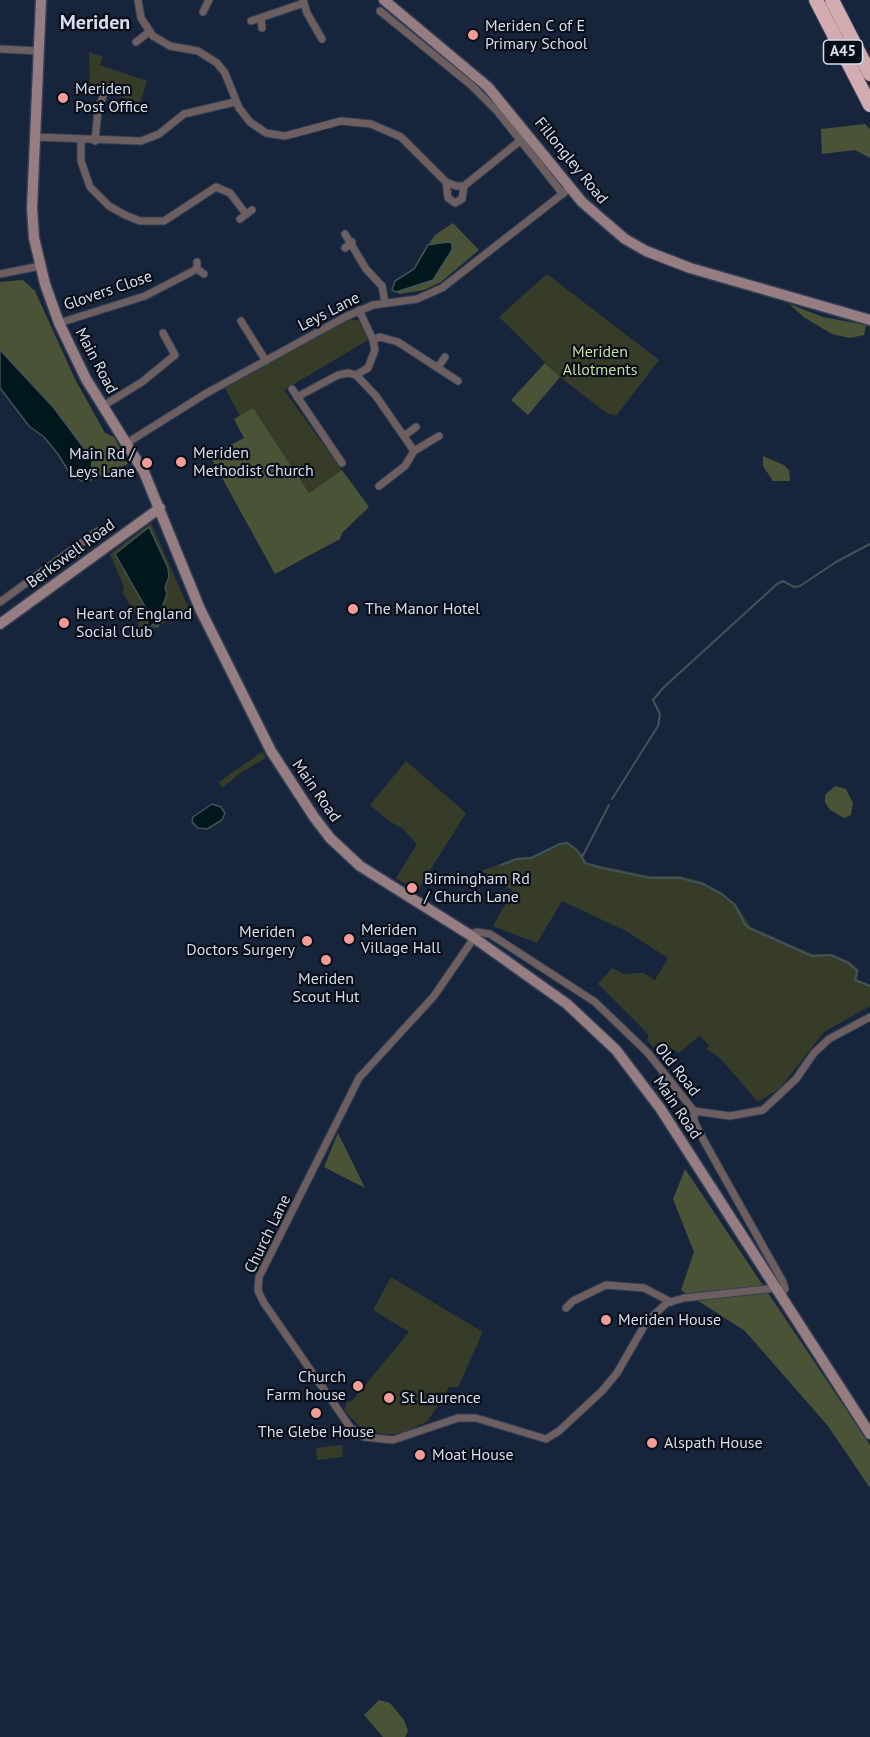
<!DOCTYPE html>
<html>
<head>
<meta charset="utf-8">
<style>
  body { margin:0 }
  canvas { display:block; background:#17253c }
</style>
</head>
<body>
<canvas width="870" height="1737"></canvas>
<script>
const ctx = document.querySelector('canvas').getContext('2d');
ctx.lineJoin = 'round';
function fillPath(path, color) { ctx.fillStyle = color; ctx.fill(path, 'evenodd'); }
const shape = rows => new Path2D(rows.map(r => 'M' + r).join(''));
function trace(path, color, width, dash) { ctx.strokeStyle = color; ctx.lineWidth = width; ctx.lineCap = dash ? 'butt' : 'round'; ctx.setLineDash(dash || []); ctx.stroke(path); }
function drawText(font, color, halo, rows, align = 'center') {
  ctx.font = font + ' "PT Sans",sans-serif'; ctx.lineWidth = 4.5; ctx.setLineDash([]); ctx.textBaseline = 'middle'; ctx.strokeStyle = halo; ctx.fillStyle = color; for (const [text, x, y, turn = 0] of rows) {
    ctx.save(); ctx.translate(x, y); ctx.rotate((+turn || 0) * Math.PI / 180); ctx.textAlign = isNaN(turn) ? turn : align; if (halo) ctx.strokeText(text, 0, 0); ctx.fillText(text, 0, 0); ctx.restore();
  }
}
fillPath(shape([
  [89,52,103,57,100,65,147,81,140,103,103,91,101,88,90,86],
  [547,274,659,360,616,416,605,412,560,377,499,317],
  [349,319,359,321,370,339,284,390,342,470,309,493,253,408,240,416,225,388],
  [151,523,189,609,141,636,136,613,122,592,124,587,110,554],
  [262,752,266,758,240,773,222,788,219,782],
  [406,761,466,813,417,891,396,878,417,844,402,828,389,821,370,805],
  [568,842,582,854,587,863,650,876,680,876,703,882,736,904,751,927,812,954,831,954,849,961,859,970,857,979,870,985,870,1006,824,1032,780,1088,758,1102,721,1059,707,1049,709,1045,699,1036,679,1053,663,1044,654,1048,647,1040,649,1037,645,1031,598,984,612,968,624,974,643,973,655,980,668,958,626,931,562,901,537,943,493,926,513,891,481,871,516,858,531,857],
  [391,1277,483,1332,458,1387,449,1387,428,1421,403,1433,383,1435,359,1426,344,1410,347,1402,352,1401,409,1332,373,1310],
  [342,1445,343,1457,317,1460,316,1448]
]), '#363c27');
fillPath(shape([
  [865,124,870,129,870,158,855,150,822,154,821,129],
  [453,223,479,250,441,282,424,290,399,294,396,292,422,283,440,270,452,250,447,242,428,245,435,235],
  [23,280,35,291,75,379,105,433,114,437,128,464,91,480,92,459,0,350,0,282],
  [789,304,823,317,866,325,864,335,850,338,832,334,805,318],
  [545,363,560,377,528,415,511,400],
  [253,408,309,493,342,470,369,507,342,533,340,539,275,574,210,456,244,438,234,419],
  [763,456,784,465,789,470,790,481,773,481,763,466],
  [835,786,846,789,853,803,851,815,844,818,830,810,825,802,825,795],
  [338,1133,365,1188,324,1167],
  [685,1169,870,1445,870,1488,828,1426,745,1331,681,1290,694,1252,673,1199],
  [379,1700,390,1703,404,1720,408,1731,405,1737,383,1737,364,1715]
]), '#4b5337');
const water = shape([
  [447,242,452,243,452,250,433,280,396,292,392,290,395,281,414,269,428,245,447,242],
  [0,350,54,408,92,459,91,480,81,481,69,472,58,454,44,437,29,426,0,388,0,350],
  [149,527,168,568,169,577,165,587,167,594,161,611,156,616,158,627,153,624,148,630,147,610,115,554,149,527],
  [212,804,221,807,225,813,222,820,207,829,198,828,192,822,193,817,212,804]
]);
fillPath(water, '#00181b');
trace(water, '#40535a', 1.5);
trace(shape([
  [612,799,658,726,660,714,653,700,663,688,777,584,783,581,794,587,800,586,836,562,870,544],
  [582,857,609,805],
  [501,865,517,859,531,858,560,844,567,843,577,850,585,863,602,868,650,878,680,878,703,884,722,894,735,905,744,923,749,928,812,956,831,955,848,963,857,971,855,980,870,986]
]), '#40535a', 2);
const street = shape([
  [138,0,141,18,153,36,170,46,198,51,217,63,225,73,239,108,250,122,266,133,285,136,341,121,371,124,401,137,446,182,456,186,464,186,521,140],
  [303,0,307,13,322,39],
  [380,11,471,85,497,111,563,194],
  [203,12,209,0],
  [261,18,262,28],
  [251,21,304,3],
  [136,42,149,32],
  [0,49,39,51],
  [35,137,141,141,159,134,184,114,235,102],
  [81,140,81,161,90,187,109,206,125,215,140,221,164,221,216,187,230,193,246,214],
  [95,141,98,110,105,91],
  [446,182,448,198,455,203,462,199,464,186],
  [240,219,252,210],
  [345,234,366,269,382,286,385,303],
  [345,248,352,242],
  [197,262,197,269,204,274],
  [0,274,40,266],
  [241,321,266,361],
  [59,323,145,296,197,269],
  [373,340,380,337,398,342,458,381],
  [438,367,445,357],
  [356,375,376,396,414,451],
  [292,389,342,463],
  [297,397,338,375,348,373,356,375,368,368,375,350,373,340,359,310],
  [103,406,142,382,175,355,163,333],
  [404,436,416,427],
  [127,443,205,394,345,317,373,305,417,299,442,288,570,188],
  [379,486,405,466,414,451,439,436],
  [0,602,98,531],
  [470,935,477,932,490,934,595,1002,648,1053,694,1111,694,1121,704,1141,783,1282,785,1289,780,1294],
  [474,938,434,996,359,1078,259,1277,258,1291,264,1303,350,1427,364,1437,393,1440,458,1418,476,1418,546,1439,559,1431,602,1391,617,1373,647,1321,667,1303,684,1298,776,1288],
  [694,1111,730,1116,763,1110,796,1079,814,1053,829,1039,870,1017],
  [566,1308,573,1301,606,1285,644,1288,671,1302]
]);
const secondary = shape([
  [41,0,32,208,34,238,45,284,59,323,86,379,144,472,200,609,271,751,314,817,330,838,360,866,470,935,567,1004,616,1050,660,1108,870,1434],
  [384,0,488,87,582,202,625,239,646,251,690,268,870,320],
  [0,624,160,508]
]);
const highway = shape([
  [816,0,870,105],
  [832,0,870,74]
]);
trace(street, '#323f55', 9);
trace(secondary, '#323f55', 13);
trace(highway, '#323f55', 16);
trace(street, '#6d5e60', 7);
trace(secondary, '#967d81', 10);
trace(highway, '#d2acb1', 14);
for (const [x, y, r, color] of [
  [473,35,6,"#f59b98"],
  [63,98,6,"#f59b98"],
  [181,462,6,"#f59b98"],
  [147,463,6,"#f59b98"],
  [353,609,6,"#f59b98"],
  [64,623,6,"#f59b98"],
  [412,888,6,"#f59b98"],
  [349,939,6,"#f59b98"],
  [307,941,6,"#f59b98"],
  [326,960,6,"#f59b98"],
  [606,1320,6,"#f59b98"],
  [358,1386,6,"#f59b98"],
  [389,1398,6,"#f59b98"],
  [316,1413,6,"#f59b98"],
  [652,1443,6,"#f59b98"],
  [420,1455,6,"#f59b98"]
]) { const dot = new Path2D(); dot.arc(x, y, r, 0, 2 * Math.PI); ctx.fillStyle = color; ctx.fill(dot); trace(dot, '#080e18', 2); }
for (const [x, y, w] of [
  [843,52,39]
]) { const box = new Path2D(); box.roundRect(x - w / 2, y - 12, w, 24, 4.5); ctx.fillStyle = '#080e18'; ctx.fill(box); trace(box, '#d5deee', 1.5); }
drawText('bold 15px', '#d5deee', null, [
  ["A45",843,52]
]);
drawText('16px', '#d5deee', '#080e18', [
  ["Meriden C of E",485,26],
  ["Primary School",485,44],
  ["Meriden",75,89],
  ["Post Office",75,107],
  ["Meriden",193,453],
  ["Methodist Church",193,471],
  ["Main Rd /",135,454,"right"],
  ["Leys Lane",135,472,"right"],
  ["The Manor Hotel",365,609],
  ["Heart of England",76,614],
  ["Social Club",76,632],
  ["Birmingham Rd",424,879],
  ["/ Church Lane",424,897],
  ["Meriden",361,930],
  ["Village Hall",361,948],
  ["Meriden",295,932,"right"],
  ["Doctors Surgery",295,950,"right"],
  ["Meriden",326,979,"center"],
  ["Scout Hut",326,997,"center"],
  ["Meriden House",618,1320],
  ["Church",346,1377,"right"],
  ["Farm house",346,1395,"right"],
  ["St Laurence",401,1398],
  ["The Glebe House",316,1432,"center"],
  ["Alspath House",664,1443],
  ["Moat House",432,1455]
], 'left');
drawText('16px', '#d5deee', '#080e18', [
  ["Fillongley Road",571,161,51],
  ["Glovers Close",108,291,-19],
  ["Leys Lane",329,312,-27],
  ["Main Road",96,361,62],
  ["Berkswell Road",71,554,-36],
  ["Main Road",316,791,55],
  ["Old Road",677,1070,52],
  ["Main Road",677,1108,56],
  ["Church Lane",268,1234,-64]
]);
drawText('16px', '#c8d9a1', '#080e18', [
  ["Meriden",600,352],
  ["Allotments",600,370]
]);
drawText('bold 20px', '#d5deee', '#080e18', [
  ["Meriden",95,23]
]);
</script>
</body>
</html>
